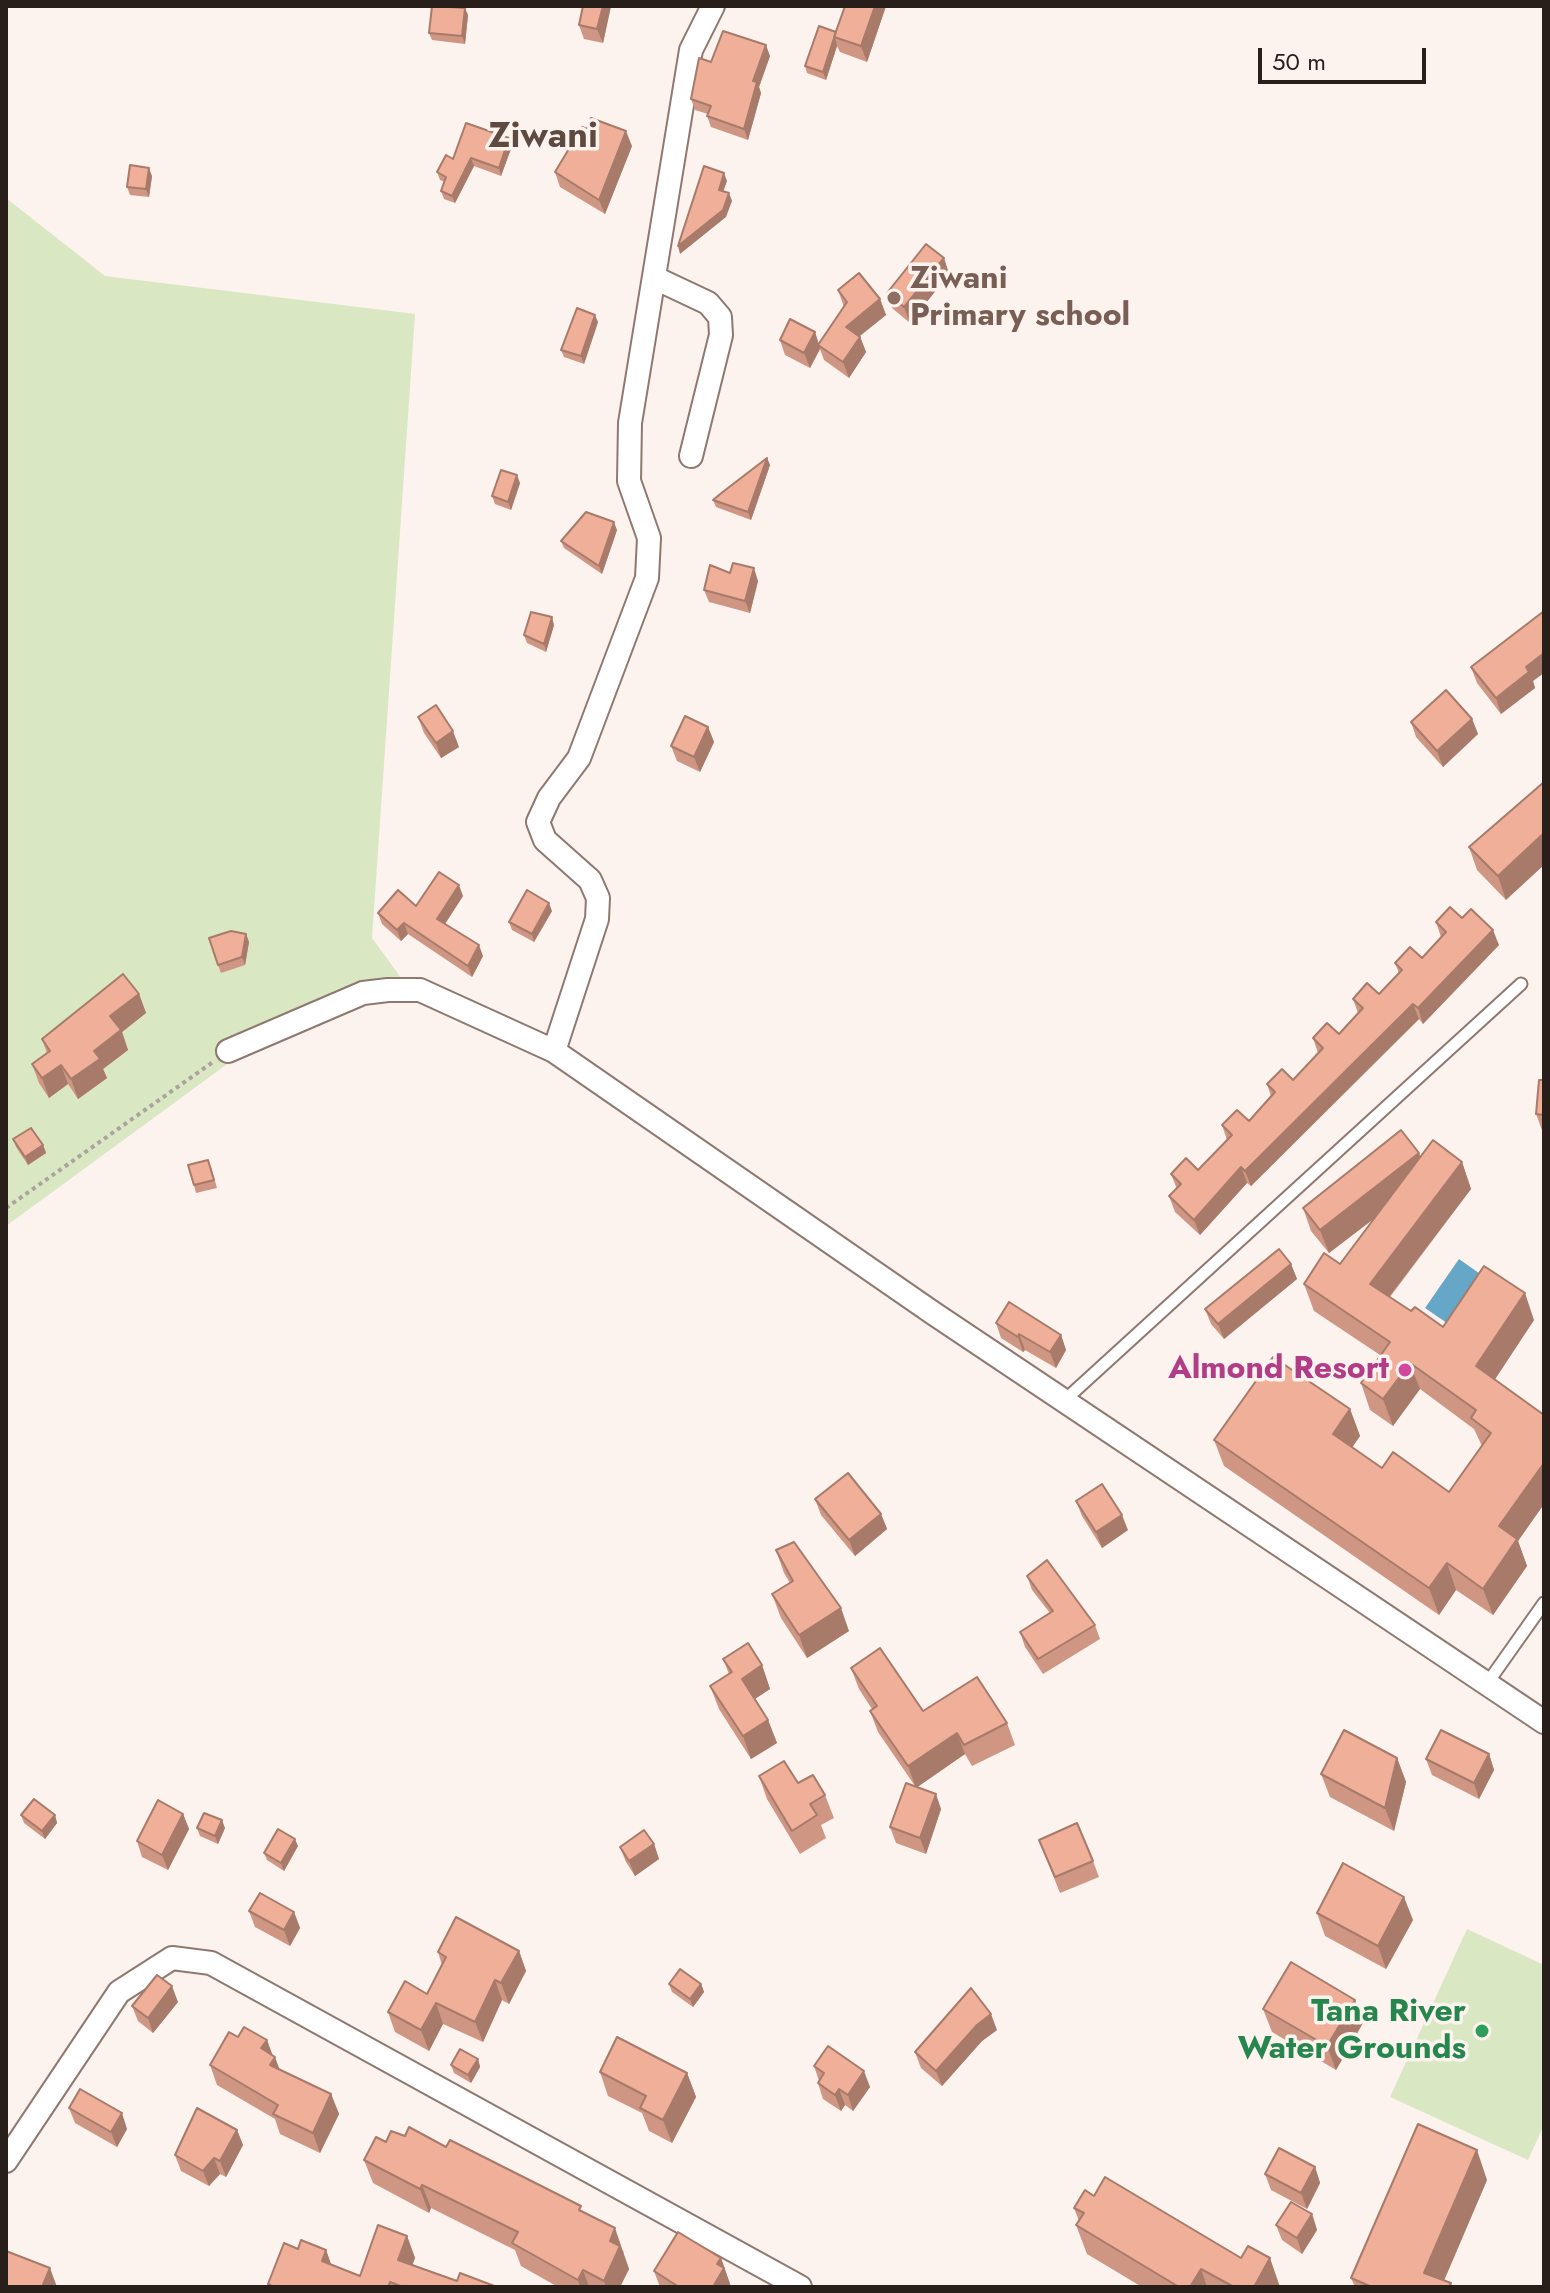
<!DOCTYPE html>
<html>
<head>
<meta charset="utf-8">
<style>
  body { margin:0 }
  #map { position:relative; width:1550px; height:2293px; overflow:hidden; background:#fcf2ee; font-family:Jost,sans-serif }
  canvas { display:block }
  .frame { position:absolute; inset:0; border:8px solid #281f1b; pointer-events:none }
  .scale { position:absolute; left:1258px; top:48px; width:168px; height:36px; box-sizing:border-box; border:4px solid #281f1b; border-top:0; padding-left:10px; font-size:24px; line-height:28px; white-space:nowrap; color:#281f1b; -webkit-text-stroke:6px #fcf2ee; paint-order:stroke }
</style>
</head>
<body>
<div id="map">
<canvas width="1550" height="2293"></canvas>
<div class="frame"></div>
<div class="scale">50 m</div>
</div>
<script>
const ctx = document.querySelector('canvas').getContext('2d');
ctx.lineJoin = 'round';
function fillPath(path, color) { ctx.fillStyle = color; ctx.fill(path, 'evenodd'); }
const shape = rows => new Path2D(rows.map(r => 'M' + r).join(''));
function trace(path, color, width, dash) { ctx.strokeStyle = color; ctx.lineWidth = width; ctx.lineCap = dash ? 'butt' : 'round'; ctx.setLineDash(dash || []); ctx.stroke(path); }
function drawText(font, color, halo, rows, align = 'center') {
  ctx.font = font + ' Jost,sans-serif'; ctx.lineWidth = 7; ctx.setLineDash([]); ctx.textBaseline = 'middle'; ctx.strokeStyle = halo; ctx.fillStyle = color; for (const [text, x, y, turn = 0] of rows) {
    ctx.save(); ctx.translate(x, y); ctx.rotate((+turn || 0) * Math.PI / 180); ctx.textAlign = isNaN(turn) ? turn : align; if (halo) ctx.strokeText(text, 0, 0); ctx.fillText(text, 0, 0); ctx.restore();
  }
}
fillPath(shape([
  [6,198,105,276,415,314,372,938,407,986,245,1051,6,1226],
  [1467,1929,1544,1965,1544,2125,1528,2160,1390,2097]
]), '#dae7c3');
fillPath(shape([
  [1459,1259,1493,1283,1460,1332,1425,1308]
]), '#66a6c7');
const lane = shape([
  [1066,1399,1521,984],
  [1486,1685,1544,1603]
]);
const street = shape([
  [655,278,708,303,720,317,721,335,691,456],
  [228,1051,363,993,388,990,420,990,554,1051,933,1313,1544,1722],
  [554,1051,597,919,598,898,590,880,545,840,538,822,549,798,579,758,647,578,649,538,629,481,630,423,691,50,713,6],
  [6,2161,119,1992,172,1958,211,1963,800,2287]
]);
trace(lane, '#8f786f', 15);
trace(street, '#8f786f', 26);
trace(shape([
  [6,1208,213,1062]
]), '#aca29e', 4, [4, 4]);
trace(lane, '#fff', 11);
trace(street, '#fff', 22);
fillPath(shape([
  [583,6,611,6,603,43,584,39,579,25],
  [886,6,867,62,840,52,837,46,826,80,807,73,805,66,836,32],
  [468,15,465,44,432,40,429,33],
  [770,56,759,87,761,93,748,140,711,127,707,116,708,114,695,110,691,99,711,62],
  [512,146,501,176,474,166,455,203,444,199,441,191,445,182,440,180,437,172,453,159],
  [632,146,605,214,560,187,555,172],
  [152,176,149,197,130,195,127,187],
  [944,258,949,274,910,323,892,308,887,293],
  [838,290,880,299,886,315,860,336,866,352,849,378,824,360,820,349,810,368,785,355,780,340,815,332,819,344,844,307],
  [598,322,584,364,564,357,561,350],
  [767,458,770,465,751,520,716,507,713,500],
  [520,483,511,510,495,504,492,496],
  [617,530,602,574,564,548,561,541],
  [730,573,758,581,750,613,709,602,704,590],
  [554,625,546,652,527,643,524,635],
  [1471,667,1533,681,1535,688,1501,714,1477,683],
  [418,717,459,747,441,758,424,733],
  [1472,719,1478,734,1443,767,1416,737,1411,722],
  [708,727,714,742,700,772,677,761,671,746],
  [1544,782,1506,900,1477,870,1469,847],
  [463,896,445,924,483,956,472,977,408,934,401,941,382,924,378,913],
  [552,911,534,942,512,930,509,922],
  [1462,918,1499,945,1423,1024,1419,1019,1251,1186,1247,1183,1200,1235,1175,1212,1169,1196,1177,1189,1171,1174,1198,1170,1227,1140,1222,1125,1249,1121,1271,1096,1267,1084,1293,1080,1318,1053,1313,1038,1339,1034,1358,1013,1353,999,1379,994,1399,973,1395,963,1422,958,1441,937,1436,922],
  [246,934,249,942,245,965,221,973,218,965],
  [139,994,146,1013,122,1032,128,1050,103,1069,107,1078,78,1099,68,1084,49,1098,39,1083,32,1064,47,1053,42,1039],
  [1544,1080,1544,1130,1542,1130,1536,1114],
  [13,1139,43,1145,46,1153,28,1165,16,1147],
  [1420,1157,1462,1162,1471,1189,1390,1297,1411,1311,1443,1327,1534,1320,1495,1379,1544,1415,1544,1504,1518,1541,1527,1566,1493,1615,1456,1590,1439,1615,1224,1466,1214,1440,1350,1409,1360,1436,1352,1447,1382,1468,1449,1492,1482,1446,1474,1429,1420,1389,1393,1426,1370,1410,1361,1383,1380,1355,1314,1311,1304,1284,1340,1264,1375,1218,1329,1253,1311,1231,1303,1208],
  [211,1167,217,1188,196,1193,194,1185],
  [1291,1264,1297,1279,1224,1339,1211,1324,1205,1309],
  [996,1323,1061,1335,1066,1350,1056,1368,1025,1350,1023,1352,1001,1338],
  [815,1499,881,1514,887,1529,855,1556,821,1515],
  [1076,1501,1128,1530,1102,1548,1082,1516],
  [776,1550,849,1631,807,1658,781,1618,772,1594,790,1583,784,1573],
  [1027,1576,1095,1625,1100,1639,1043,1674,1025,1647,1020,1632,1050,1613,1032,1590],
  [723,1659,762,1665,770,1689,755,1699,768,1720,777,1743,751,1759,719,1709,710,1686,729,1674],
  [851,1668,923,1711,1007,1723,1015,1745,972,1766,965,1754,917,1787,941,1809,926,1854,896,1843,890,1827,915,1786,878,1732,870,1711,872,1709,859,1689],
  [1489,1754,1494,1770,1479,1799,1432,1775,1426,1759],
  [1397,1758,1406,1782,1394,1831,1330,1797,1321,1774],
  [759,1776,798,1783,825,1795,834,1818,821,1825,826,1838,800,1854,767,1799],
  [183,1814,189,1829,168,1870,142,1857,137,1841],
  [21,1815,55,1815,57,1823,45,1839,24,1823],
  [197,1828,225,1828,218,1844,200,1836],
  [1039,1840,1093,1861,1099,1877,1060,1893],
  [654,1844,659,1859,635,1876,626,1862,620,1847],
  [298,1846,284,1871,267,1860,264,1853],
  [249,1911,294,1912,300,1928,290,1946,255,1927],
  [1317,1913,1413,1920,1386,1969,1325,1936],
  [519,1951,526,1971,509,2004,502,2000,483,2042,443,2024,429,2051,395,2032,388,2012,427,1994,442,1965,438,1952],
  [669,1984,701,1984,704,1992,693,2007,672,1992],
  [1355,2000,1363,2023,1336,2070,1272,2032,1263,2009],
  [178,2002,153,2033,138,2021,132,2006],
  [997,2030,982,2041,942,2086,921,2068,915,2052],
  [238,2037,267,2040,272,2055,280,2070,331,2094,339,2114,320,2153,280,2134,275,2119,217,2085,210,2065],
  [478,2059,480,2067,471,2083,454,2073,451,2065],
  [814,2066,870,2087,853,2111,845,2105,841,2111,823,2099,818,2083,819,2081],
  [600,2072,687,2073,696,2097,672,2143,649,2131,642,2113,608,2096],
  [69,2108,127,2129,117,2147,75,2123],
  [237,2130,243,2145,226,2177,220,2174,209,2186,181,2171,175,2155],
  [405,2136,446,2147,583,2213,624,2252,623,2253,629,2269,621,2285,624,2287,558,2287,521,2266,515,2250,431,2208,429,2213,373,2183,364,2160,386,2142],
  [1315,2167,1320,2183,1307,2209,1271,2190,1265,2174],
  [1487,2180,1444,2281,1451,2283,1452,2287,1355,2287,1351,2278],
  [1094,2196,1280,2287,1142,2287,1087,2254,1076,2225,1079,2221,1074,2208],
  [1312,2214,1317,2230,1302,2254,1282,2240,1276,2225],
  [407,2236,415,2258,412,2265,457,2281,497,2287,269,2287,268,2284,298,2249,326,2250,331,2265,360,2276],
  [721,2258,731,2287,660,2287,654,2271]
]), '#ce9683');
fillPath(shape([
  [603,6,611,6,603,43,597,29],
  [875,6,886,6,867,62,861,46],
  [465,8,468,15,465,44,462,36],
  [835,38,837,46,826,80,823,72],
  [766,45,770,56,759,87,761,93,748,140,744,129,753,81],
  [626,131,632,146,605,214,599,200],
  [509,138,512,146,501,176,499,168],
  [471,158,474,166,455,203,452,196],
  [149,168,152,176,149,197,146,189],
  [724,173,727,181,721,198,719,190],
  [729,193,732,201,726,217,680,254,678,246],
  [944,258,949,274,910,323,904,307],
  [880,299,886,315,852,342,846,327],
  [595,315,598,322,584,364,581,356],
  [815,332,820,349,810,368,804,353],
  [860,337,866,352,849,378,843,362],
  [767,458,770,465,751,520,748,512],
  [517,475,520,483,511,510,508,502],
  [614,522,617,530,602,574,599,566],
  [754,568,758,581,750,613,745,601],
  [552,617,554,625,546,652,544,644],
  [1544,653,1544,673,1533,681,1535,688,1501,714,1496,698,1526,667],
  [1472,719,1478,734,1443,767,1437,751],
  [708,727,714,742,700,772,694,757],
  [453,731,459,747,441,758,436,743],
  [1544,833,1544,865,1506,900,1498,876],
  [459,885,463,896,441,930,437,919],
  [549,903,552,911,534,942,532,934],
  [404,923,408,934,401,941,397,930],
  [1493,930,1499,945,1423,1024,1418,1008],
  [246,934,249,942,245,965,242,957],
  [479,945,483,956,472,977,468,966],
  [139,994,146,1013,122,1032,128,1050,103,1069,107,1078,78,1099,71,1079,94,1051,110,1016],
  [1413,1004,1419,1019,1251,1186,1245,1171],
  [61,1065,68,1084,49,1098,42,1078],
  [43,1145,46,1153,28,1165,25,1157],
  [1419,1153,1428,1177,1329,1253,1320,1230],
  [1462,1162,1471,1189,1379,1310,1370,1284],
  [1241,1167,1247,1183,1200,1235,1194,1220],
  [1291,1264,1297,1279,1224,1339,1218,1324],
  [1525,1293,1534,1320,1486,1393,1476,1366],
  [1019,1334,1025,1350,1023,1352,1018,1337],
  [1061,1335,1066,1350,1056,1368,1050,1352],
  [1410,1363,1420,1389,1393,1426,1383,1399],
  [1350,1409,1360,1436,1343,1461,1333,1434],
  [1544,1463,1544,1504,1518,1541,1527,1566,1493,1615,1483,1589,1499,1526],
  [881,1514,887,1529,855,1556,849,1540],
  [1122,1515,1128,1530,1102,1548,1096,1532],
  [1447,1563,1456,1590,1439,1615,1429,1588],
  [841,1608,849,1631,807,1658,799,1635],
  [762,1665,770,1689,750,1702,742,1679],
  [768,1720,777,1743,751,1759,743,1736],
  [957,1733,965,1754,916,1788,908,1766],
  [1489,1754,1494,1770,1479,1799,1474,1783],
  [1397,1758,1406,1782,1394,1831,1385,1808],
  [936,1794,941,1809,926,1854,920,1838],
  [183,1814,189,1829,168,1870,162,1855],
  [55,1815,57,1823,45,1839,42,1831],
  [222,1820,225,1828,218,1844,215,1836],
  [295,1839,298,1846,284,1871,281,1863],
  [654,1844,659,1859,635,1876,629,1861],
  [1404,1897,1413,1920,1386,1969,1378,1946],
  [294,1912,300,1928,290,1946,284,1930],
  [519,1951,526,1971,509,2004,501,1983],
  [495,1980,502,2000,483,2042,475,2022],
  [701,1984,704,1992,693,2007,690,1999],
  [172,1986,178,2002,153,2033,148,2018],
  [1355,2000,1363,2023,1336,2070,1327,2046],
  [436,2003,443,2024,429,2051,421,2030],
  [991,2014,997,2030,982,2041,942,2086,936,2071,977,2025],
  [267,2040,274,2059,275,2057,282,2076,277,2085,261,2048],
  [478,2059,480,2067,471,2083,468,2075],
  [864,2071,870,2087,853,2111,848,2095],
  [687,2073,696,2097,672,2143,663,2120],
  [839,2089,845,2105,841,2111,835,2095],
  [331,2094,339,2114,320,2153,313,2133],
  [122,2113,127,2129,117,2147,111,2132],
  [237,2130,243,2145,226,2177,220,2161],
  [1477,2150,1487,2180,1441,2287,1424,2273],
  [214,2158,220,2174,209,2186,203,2171],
  [1315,2167,1320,2183,1307,2209,1301,2193],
  [422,2185,431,2208,429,2213,420,2189],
  [1312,2214,1317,2230,1302,2254,1297,2238],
  [615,2228,629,2269,620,2287,606,2287,604,2281,610,2241],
  [407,2236,415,2258,406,2282,398,2260],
  [326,2250,334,2272,322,2261],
  [721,2258,729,2281,731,2287,713,2287,717,2264],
  [1270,2258,1280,2287,1254,2287],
  [50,2268,57,2287,42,2287],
  [1201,2269,1207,2287,1190,2287],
  [583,2270,589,2287,580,2287,578,2280]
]), '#a77a6a');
const building = shape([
  [432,6,465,8,462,36,429,33,432,6],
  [583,6,603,6,597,29,579,25,583,6],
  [845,6,875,6,861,46,834,37,845,6],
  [819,26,836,32,823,72,805,66,819,26],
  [723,31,766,45,753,81,757,82,744,129,707,116,711,106,691,99,699,58,711,62,723,31],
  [591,118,626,131,599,200,555,172,582,127,587,129,591,118],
  [466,123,509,138,499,168,471,158,452,196,441,191,446,177,437,172,446,155,453,159,466,123],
  [130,165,149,168,146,189,127,187,130,165],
  [704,166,724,173,719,190,729,193,723,210,678,246,704,166],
  [926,244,944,258,904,307,887,293,926,244],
  [859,273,880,299,846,327,860,337,843,362,818,345,847,302,838,290,859,273],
  [577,308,595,315,581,356,561,350,577,308],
  [790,319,815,332,804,353,780,340,790,319],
  [767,458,748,512,713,500,724,491,767,458],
  [501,470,517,475,508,502,492,496,501,470],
  [586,512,614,522,599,566,561,541,586,512],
  [733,563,754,568,745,601,704,590,710,565,730,573,733,563],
  [1544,611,1544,653,1526,667,1529,672,1496,698,1471,667,1544,611],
  [531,612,552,617,544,644,524,635,531,612],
  [1446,690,1472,719,1437,751,1411,722,1446,690],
  [436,705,453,731,436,743,418,717,436,705],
  [685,716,708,727,694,757,671,746,685,716],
  [1544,782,1544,833,1498,876,1469,847,1544,782],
  [439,872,459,885,437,919,479,945,468,966,404,923,397,930,378,913,398,890,416,906,439,872],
  [527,890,549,903,532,934,509,922,527,890],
  [1450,907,1462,918,1471,909,1493,930,1418,1008,1413,1004,1245,1171,1241,1167,1194,1220,1169,1196,1181,1184,1171,1174,1186,1158,1198,1170,1232,1135,1222,1125,1237,1110,1249,1121,1275,1092,1267,1084,1282,1069,1293,1080,1323,1048,1313,1038,1327,1023,1339,1034,1363,1008,1353,999,1367,983,1379,994,1402,970,1395,963,1410,947,1422,958,1446,932,1436,922,1450,907],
  [231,931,246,934,242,957,218,965,209,938,231,931],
  [123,974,139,994,110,1016,121,1030,94,1051,100,1059,71,1079,61,1065,42,1078,32,1064,50,1051,42,1039,123,974],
  [1539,1080,1544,1080,1544,1115,1536,1114,1539,1080],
  [31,1128,43,1145,25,1157,13,1139,31,1128],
  [1401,1130,1419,1153,1320,1230,1303,1208,1401,1130],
  [1433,1140,1462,1162,1370,1284,1411,1311,1415,1307,1443,1327,1484,1266,1525,1293,1476,1366,1544,1415,1544,1463,1499,1526,1517,1539,1483,1589,1447,1563,1429,1588,1214,1440,1273,1357,1350,1409,1333,1434,1382,1468,1393,1452,1449,1492,1491,1433,1471,1418,1476,1410,1410,1363,1383,1399,1361,1383,1390,1342,1304,1284,1324,1253,1340,1264,1433,1140],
  [208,1160,214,1180,194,1185,188,1165,208,1160],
  [1279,1249,1291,1264,1218,1324,1205,1309,1279,1249],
  [1009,1302,1061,1335,1050,1352,1019,1334,1018,1337,996,1323,1009,1302],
  [848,1473,881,1514,849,1540,815,1499,848,1473],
  [1102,1484,1122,1515,1096,1532,1076,1501,1102,1484],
  [794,1542,841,1608,799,1635,772,1594,793,1581,776,1550,794,1542],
  [1047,1560,1095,1625,1038,1659,1020,1632,1053,1611,1027,1576,1047,1560],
  [748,1643,762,1665,742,1679,768,1720,743,1736,710,1686,732,1672,723,1659,748,1643],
  [880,1648,923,1711,977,1677,1007,1723,964,1745,957,1733,908,1766,870,1711,877,1706,851,1668,880,1648],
  [1344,1730,1397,1758,1385,1808,1321,1774,1344,1730],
  [1441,1730,1489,1754,1474,1783,1426,1759,1441,1730],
  [784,1761,798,1783,813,1775,825,1795,810,1804,817,1815,792,1831,759,1776,784,1761],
  [906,1783,936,1794,920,1838,890,1827,906,1783],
  [34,1799,55,1815,42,1831,21,1815,34,1799],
  [158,1800,183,1814,162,1855,137,1841,158,1800],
  [204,1813,222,1820,215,1836,197,1828,204,1813],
  [1077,1823,1093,1861,1055,1877,1039,1840,1077,1823],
  [278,1829,295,1839,281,1863,264,1853,278,1829],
  [644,1830,654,1844,629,1861,620,1847,644,1830],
  [1343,1863,1404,1897,1378,1946,1317,1913,1343,1863],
  [260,1893,294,1912,284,1930,249,1911,260,1893],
  [456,1917,519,1951,501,1983,495,1980,475,2022,436,2003,421,2030,388,2012,405,1981,427,1994,446,1957,438,1952,456,1917],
  [1291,1962,1355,2000,1327,2046,1263,2009,1291,1962],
  [680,1969,701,1984,690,1999,669,1984,680,1969],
  [157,1975,172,1986,148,2018,132,2006,157,1975],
  [971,1988,991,2014,977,2025,936,2071,915,2052,971,1988],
  [244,2027,267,2040,261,2048,275,2057,270,2065,331,2094,313,2133,273,2114,278,2105,210,2065,229,2032,238,2037,244,2027],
  [617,2037,687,2073,663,2120,640,2108,646,2096,600,2072,617,2037],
  [828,2046,864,2071,848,2095,839,2089,835,2095,818,2083,824,2073,814,2066,828,2046],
  [460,2049,478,2059,468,2075,451,2065,460,2049],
  [80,2089,122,2113,111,2132,69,2108,80,2089],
  [197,2108,237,2130,220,2161,214,2158,203,2171,175,2155,197,2108],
  [1418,2124,1477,2150,1424,2273,1451,2283,1449,2287,1372,2287,1351,2278,1418,2124],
  [409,2127,446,2147,450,2140,581,2206,579,2210,615,2228,610,2241,620,2246,604,2281,583,2270,578,2280,512,2243,518,2232,422,2185,420,2189,364,2160,376,2137,386,2142,391,2131,405,2136,409,2127],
  [1279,2148,1315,2167,1301,2193,1265,2174,1279,2148],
  [1105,2177,1241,2258,1248,2246,1270,2258,1254,2287,1234,2287,1201,2269,1190,2287,1179,2287,1076,2225,1084,2213,1074,2208,1085,2190,1094,2196,1105,2177],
  [1291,2202,1312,2214,1297,2238,1276,2225,1291,2202],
  [378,2225,407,2236,398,2260,457,2281,460,2273,497,2287,403,2287,390,2282,388,2287,274,2287,268,2284,284,2243,298,2249,301,2240,326,2250,322,2261,360,2276,378,2225],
  [678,2232,721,2258,717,2264,724,2268,713,2287,679,2287,654,2271,678,2232],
  [6,2251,50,2268,42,2287,6,2287,6,2251]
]);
fillPath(building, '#efaf98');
trace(building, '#a77a6a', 2);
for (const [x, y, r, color] of [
  [894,298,8,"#8d6e63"],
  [1405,1370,8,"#d1479c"],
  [1482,2031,8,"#2e9e5b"]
]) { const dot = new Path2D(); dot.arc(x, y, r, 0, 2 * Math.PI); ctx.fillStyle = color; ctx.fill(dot); trace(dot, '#fcf2ee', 3); }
drawText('bold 32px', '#785e54', '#fcf2ee', [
  ["Ziwani",910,280],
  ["Primary school",910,317]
], 'left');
drawText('bold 32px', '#b23c85', '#fcf2ee', [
  ["Almond Resort",1389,1370]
], 'right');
drawText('bold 32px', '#27864d', '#fcf2ee', [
  ["Tana River",1466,2013],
  ["Water Grounds",1466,2050]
], 'right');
drawText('bold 36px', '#5f4a42', '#fcf2ee', [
  ["Ziwani",543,138]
]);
</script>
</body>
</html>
